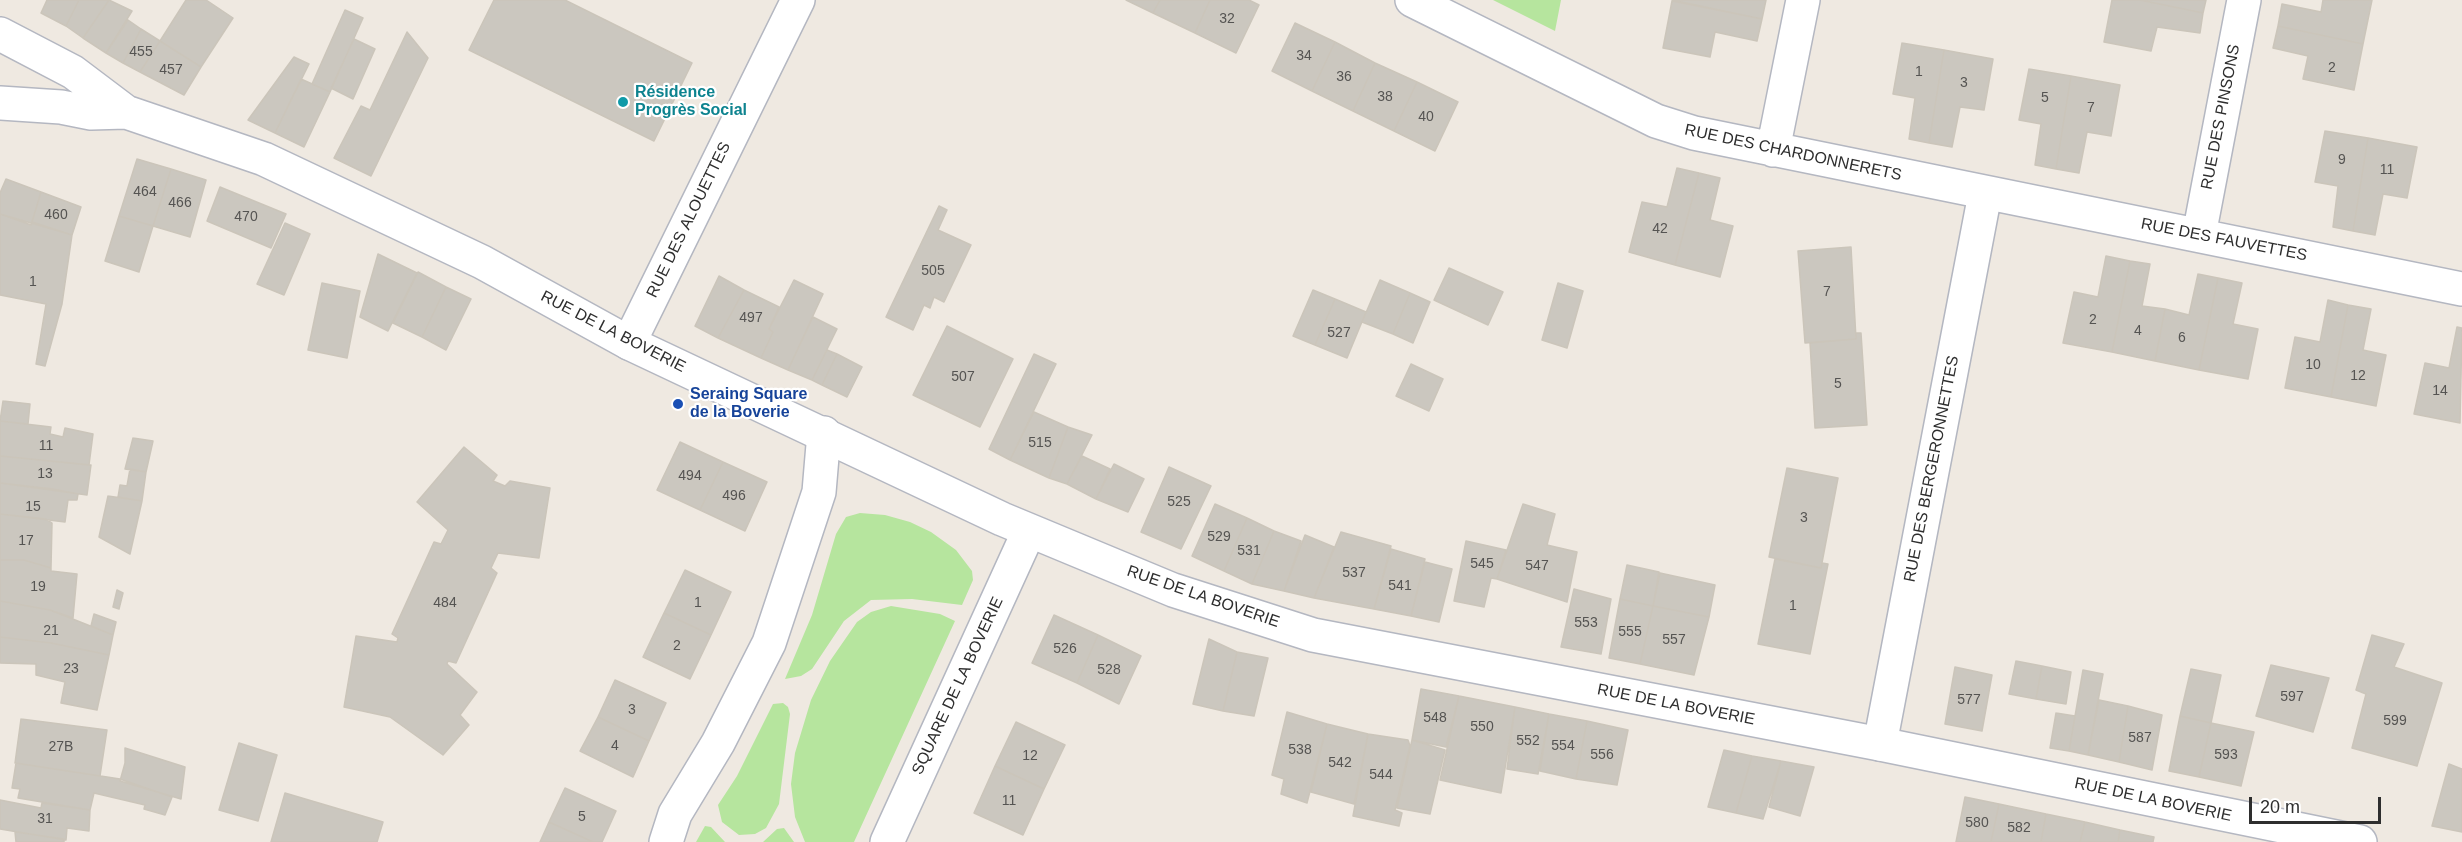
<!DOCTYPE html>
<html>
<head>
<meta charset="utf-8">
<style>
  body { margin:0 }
  #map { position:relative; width:2462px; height:842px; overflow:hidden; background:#efe9e1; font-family:Arial,sans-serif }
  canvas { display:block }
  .scale { position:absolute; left:2249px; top:797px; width:132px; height:27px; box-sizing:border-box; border:3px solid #2e2e2e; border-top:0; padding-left:8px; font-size:18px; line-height:21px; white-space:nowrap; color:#2e2e2e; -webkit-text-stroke:4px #fff; paint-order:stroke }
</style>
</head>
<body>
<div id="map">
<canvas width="2462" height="842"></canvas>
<div class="scale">20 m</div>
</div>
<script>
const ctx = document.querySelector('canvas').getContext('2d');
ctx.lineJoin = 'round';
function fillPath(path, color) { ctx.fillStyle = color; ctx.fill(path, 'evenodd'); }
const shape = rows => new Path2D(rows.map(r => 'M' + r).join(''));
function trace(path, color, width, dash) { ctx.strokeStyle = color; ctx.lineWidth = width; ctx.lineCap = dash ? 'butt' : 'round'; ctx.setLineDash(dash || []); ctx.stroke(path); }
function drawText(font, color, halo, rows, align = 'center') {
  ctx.font = font + ' Arial,sans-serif'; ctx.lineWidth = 4.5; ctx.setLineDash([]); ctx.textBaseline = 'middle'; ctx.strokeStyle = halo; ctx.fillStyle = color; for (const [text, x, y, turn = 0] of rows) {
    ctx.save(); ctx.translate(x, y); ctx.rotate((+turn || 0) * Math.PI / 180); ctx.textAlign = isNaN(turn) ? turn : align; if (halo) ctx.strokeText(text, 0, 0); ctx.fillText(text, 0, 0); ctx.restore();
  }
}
fillPath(shape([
  [1493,0,1561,0,1555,31],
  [860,513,885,515,910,522,931,532,956,550,972,571,973,580,962,605,912,599,871,600,844,621,812,669,801,676,785,679,812,615,836,534,846,517],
  [891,606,940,614,955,621,854,842,805,842,795,817,791,784,795,753,811,700,830,661,857,622,871,612],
  [783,703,788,707,790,714,779,804,766,828,755,834,739,835,722,822,718,805,737,776,773,704],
  [705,826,711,827,725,842,696,842],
  [784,828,794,842,763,842,777,829]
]), '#b6e59e');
const building = shape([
  [47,0,79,0,66,26,41,13,47,0],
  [79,0,109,0,83,38,66,26,79,0],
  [109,0,132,11,106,53,83,38,109,0],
  [186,0,206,0,233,18,201,67,160,41,186,0],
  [494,0,565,0,692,63,654,141,469,50,494,0],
  [1126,0,1160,0,1153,13,1126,0],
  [1160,0,1210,0,1195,33,1153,13,1160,0],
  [1210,0,1249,0,1259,5,1236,53,1195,33,1210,0],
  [1672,0,1766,0,1762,19,1672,0],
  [2112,0,2140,0,2203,13,2200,33,2157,27,2151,51,2104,42,2112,0],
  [2140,0,2206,0,2203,13,2140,0],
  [2323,0,2372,0,2363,44,2278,26,2282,4,2321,12,2323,0],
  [1672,1,1762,19,1757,41,1715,32,1710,57,1663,48,1672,1],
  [345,10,363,18,330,92,312,84,345,10],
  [128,20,141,29,123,63,106,53,128,20],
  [1295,23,1335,42,1312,91,1272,71,1295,23],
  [2278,26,2363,44,2354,90,2303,79,2308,56,2273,48,2278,26],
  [141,29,160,41,140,72,123,63,141,29],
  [407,32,428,58,371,176,334,158,361,106,370,110,407,32],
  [354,39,375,49,353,99,331,88,354,39],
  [160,41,201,67,184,95,140,72,160,41],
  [1335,42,1375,63,1353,111,1312,91,1335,42],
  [1902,43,1944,50,1929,143,1909,139,1915,98,1893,94,1902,43],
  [1944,50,1993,59,1984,110,1960,107,1952,147,1929,143,1944,50],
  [294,57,309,64,275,133,248,120,294,57],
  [1375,63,1417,82,1394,131,1353,111,1375,63],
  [2029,69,2071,76,2056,169,2035,165,2041,124,2019,120,2029,69],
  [2071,76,2120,85,2111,136,2087,132,2079,173,2056,169,2071,76],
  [301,79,330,92,304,147,275,133,301,79],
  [1417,82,1458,102,1435,151,1394,131,1417,82],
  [2325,131,2368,138,2353,231,2333,227,2338,186,2315,182,2325,131],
  [2368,138,2417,147,2407,198,2383,194,2375,235,2353,231,2368,138],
  [137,159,171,169,153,226,119,216,137,159],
  [1677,168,1699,173,1675,265,1629,252,1642,202,1667,207,1677,168],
  [171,169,206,180,190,237,153,226,171,169],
  [1699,173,1720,178,1710,220,1733,226,1720,277,1675,265,1699,173],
  [6,179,41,192,31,225,0,214,0,193,6,179],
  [220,187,286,214,271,248,207,221,220,187],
  [41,192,81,207,72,235,32,222,41,192],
  [939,206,947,210,938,230,971,245,944,302,934,297,930,308,924,305,913,330,886,317,939,206],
  [0,214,72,235,62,304,45,366,36,364,46,304,0,295,0,214],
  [119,216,153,226,139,272,105,261,119,216],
  [285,223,310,234,284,295,257,284,285,223],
  [1851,247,1856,339,1805,343,1798,251,1851,247],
  [378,254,417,273,388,331,360,317,378,254],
  [2106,256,2130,261,2112,352,2063,343,2074,292,2098,297,2106,256],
  [2130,261,2150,264,2142,306,2165,309,2155,361,2112,352,2130,261],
  [1449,268,1503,292,1488,325,1434,300,1449,268],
  [418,272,446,287,422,337,393,323,418,272],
  [2198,274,2218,278,2199,370,2155,361,2165,309,2189,315,2198,274],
  [719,276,744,290,718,338,695,326,719,276],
  [2218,278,2242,283,2233,324,2258,329,2248,379,2199,370,2218,278],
  [794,280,823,294,788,370,761,358,773,332,769,329,794,280],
  [1380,280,1410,293,1393,334,1362,322,1380,280],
  [322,283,360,291,347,358,308,350,322,283],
  [1558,283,1583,291,1567,348,1542,340,1558,283],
  [446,287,471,299,446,350,422,337,446,287],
  [744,290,779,307,769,329,773,332,761,358,718,338,744,290],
  [1313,290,1335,299,1315,345,1293,336,1313,290],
  [1410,293,1430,302,1413,343,1393,334,1410,293],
  [1335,299,1366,312,1347,358,1315,345,1335,299],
  [2328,300,2348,305,2331,397,2285,388,2295,337,2320,342,2328,300],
  [2348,305,2371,309,2363,350,2386,355,2376,406,2331,397,2348,305],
  [813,317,837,329,812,380,788,370,813,317],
  [947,326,1013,359,980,427,913,395,947,326],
  [2457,327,2462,328,2460,423,2414,414,2425,363,2449,368,2457,327],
  [1856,333,1861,333,1867,425,1815,428,1810,343,1856,339,1856,333],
  [827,350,837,354,822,385,812,380,827,350],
  [837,354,862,367,847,397,822,385,837,354],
  [1034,354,1056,364,1010,460,989,449,1034,354],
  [1411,364,1443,379,1429,411,1396,396,1411,364],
  [3,401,30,404,28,424,0,421,3,401],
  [1034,412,1068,427,1049,478,1010,460,1034,412],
  [0,421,51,427,50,434,63,437,65,428,93,434,89,465,0,456,0,421],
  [1068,427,1092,435,1067,484,1049,478,1068,427],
  [133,438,153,441,146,472,125,469,133,438],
  [680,442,723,462,700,510,657,490,680,442],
  [464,447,497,475,493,481,505,486,510,481,550,488,539,558,498,553,491,568,497,573,456,663,448,661,447,664,477,692,460,715,469,725,443,755,390,717,344,707,356,636,397,642,398,638,392,634,434,542,441,544,448,530,417,502,464,447],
  [0,456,91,465,87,495,0,483,0,456],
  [1082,456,1110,469,1096,499,1067,484,1082,456],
  [723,462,767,482,745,531,700,510,723,462],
  [1114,464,1144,479,1128,512,1096,499,1114,464],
  [1169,467,1211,486,1181,549,1141,532,1169,467],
  [1787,468,1838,478,1821,568,1769,557,1787,468],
  [130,469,146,472,142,501,118,497,120,485,127,486,130,469],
  [0,483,53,489,78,494,77,500,68,500,65,522,0,514,0,483],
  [108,496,142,501,130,554,99,537,108,496],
  [1215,504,1247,518,1224,571,1192,556,1215,504],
  [1523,504,1555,514,1547,545,1577,552,1567,602,1497,579,1523,504],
  [0,514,46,519,52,523,51,568,24,560,0,560,0,514],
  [1247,518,1274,531,1252,584,1224,571,1247,518],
  [1274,531,1301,541,1284,591,1252,584,1274,531],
  [1341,532,1391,546,1374,609,1314,598,1341,532],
  [1305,535,1334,547,1314,598,1284,591,1305,535],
  [1466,541,1506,550,1497,579,1491,578,1484,607,1454,601,1466,541],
  [1391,549,1425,559,1411,616,1374,609,1391,549],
  [1775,559,1821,568,1822,563,1828,564,1810,654,1758,644,1775,559],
  [0,560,24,560,51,568,51,571,77,574,73,618,50,610,0,601,0,560],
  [1425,562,1452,569,1439,622,1411,616,1425,562],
  [1627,565,1659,572,1653,606,1620,599,1627,565],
  [685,570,731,592,711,635,664,613,685,570],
  [1660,573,1715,585,1709,617,1653,606,1660,573],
  [1574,589,1611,599,1601,654,1561,647,1574,589],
  [117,590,123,593,119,609,113,607,117,590],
  [1620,599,1653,606,1640,664,1609,658,1620,599],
  [0,601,50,610,113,635,109,655,51,643,0,637,0,601],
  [1653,606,1709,617,1694,675,1640,664,1653,606],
  [664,613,711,635,690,679,643,657,664,613],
  [94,614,116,622,113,635,91,626,94,614],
  [1054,615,1098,635,1077,683,1032,663,1054,615],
  [1098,635,1141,656,1119,704,1077,683,1098,635],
  [2372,635,2404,644,2394,667,2442,683,2417,766,2352,748,2366,694,2356,690,2372,635],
  [0,637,51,643,109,655,97,710,61,703,65,682,36,675,36,664,0,663,0,637],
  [1209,639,1237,652,1223,711,1193,704,1209,639],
  [1237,652,1268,658,1254,716,1223,711,1237,652],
  [2016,661,2042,666,2036,699,2009,694,2016,661],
  [2271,665,2329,678,2313,732,2256,716,2271,665],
  [2042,666,2071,672,2066,704,2036,699,2042,666],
  [1955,667,1992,675,1982,731,1945,724,1955,667],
  [2191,669,2221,675,2211,723,2180,716,2191,669],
  [2083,670,2103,674,2088,755,2069,751,2083,670],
  [615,680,666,703,649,741,598,717,615,680],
  [1421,689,1459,696,1446,747,1412,740,1421,689],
  [1459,696,1515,707,1501,793,1440,780,1459,696],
  [2099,700,2128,706,2119,762,2088,755,2099,700],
  [2128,706,2162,715,2152,770,2119,762,2128,706],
  [1515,707,1549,714,1538,774,1507,769,1515,707],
  [1287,712,1327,724,1307,803,1281,794,1284,779,1272,775,1287,712],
  [2056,713,2075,716,2069,751,2050,748,2056,713],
  [1549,714,1587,721,1576,779,1540,771,1549,714],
  [2180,716,2211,723,2199,777,2169,771,2180,716],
  [598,717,649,741,633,777,580,751,598,717],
  [21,719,107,730,100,776,15,763,21,719],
  [1587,721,1628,730,1617,785,1576,779,1587,721],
  [1016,722,1065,745,1044,789,995,766,1016,722],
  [2211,723,2254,732,2241,786,2199,777,2211,723],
  [1327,724,1368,734,1354,804,1311,792,1327,724],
  [1368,734,1408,740,1410,746,1395,810,1402,813,1399,826,1353,816,1368,734],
  [1412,740,1445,750,1430,814,1397,808,1412,740],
  [239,743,277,755,258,821,219,810,239,743],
  [125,748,185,767,181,799,120,781,125,763,125,748],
  [1724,750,1752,756,1736,813,1708,807,1724,750],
  [1752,756,1781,761,1763,819,1736,813,1752,756],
  [1781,761,1814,767,1800,816,1769,807,1781,761],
  [16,763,120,779,172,797,165,815,144,809,145,805,94,793,90,810,18,798,20,789,12,788,16,763],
  [2449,764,2462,769,2462,832,2432,826,2449,764],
  [995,766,1044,789,1023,835,974,813,995,766],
  [565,788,616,811,602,842,593,842,549,822,565,788],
  [285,793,383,822,377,842,271,842,285,793],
  [1965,797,1999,804,1991,842,1956,842,1965,797],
  [0,800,41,808,42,803,90,810,89,831,67,828,66,840,0,829,0,800],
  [1999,804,2046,814,2041,842,1991,842,1999,804],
  [2046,814,2085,822,2080,842,2041,842,2046,814],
  [549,822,593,842,540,842,549,822],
  [2085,822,2120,830,2118,842,2080,842,2085,822],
  [2120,830,2154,837,2153,842,2118,842,2120,830],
  [15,832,64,839,64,842,16,842,15,832]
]);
fillPath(building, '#cbc7bf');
trace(building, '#cbc5ba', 1.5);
const street = shape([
  [1412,0,1656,121,1694,133,2462,289],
  [1773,150,1803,0],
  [2199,235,2244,0],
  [629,343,798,0],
  [1880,744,1985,194],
  [666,842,675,814,718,743,769,643,819,492,824,433],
  [887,842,1029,531]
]);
const secondary = shape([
  [0,34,73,72,126,112],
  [0,103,61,107,91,113,126,112,264,159,482,262,629,343,1002,519,1173,590,1313,635,1880,744,2360,842]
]);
trace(street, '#b4b7c1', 36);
trace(secondary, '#b4b7c1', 36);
trace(street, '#fff', 33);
trace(secondary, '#fff', 33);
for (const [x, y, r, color] of [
  [623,102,6,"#0f9aa8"],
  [678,404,6,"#1a4fb4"]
]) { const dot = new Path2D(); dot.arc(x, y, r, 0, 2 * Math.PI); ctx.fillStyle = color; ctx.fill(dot); trace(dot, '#fff', 2); }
drawText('14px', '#555452', null, [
  ["32",1227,19],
  ["455",141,52],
  ["34",1304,56],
  ["2",2332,68],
  ["457",171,70],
  ["1",1919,72],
  ["36",1344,77],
  ["3",1964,83],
  ["38",1385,97],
  ["5",2045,98],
  ["7",2091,108],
  ["40",1426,117],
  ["9",2342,160],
  ["11",2387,170],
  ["464",145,192],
  ["466",180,203],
  ["460",56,215],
  ["470",246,217],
  ["42",1660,229],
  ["505",933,271],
  ["1",33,282],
  ["7",1827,292],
  ["497",751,318],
  ["2",2093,320],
  ["4",2138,331],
  ["527",1339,333],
  ["6",2182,338],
  ["10",2313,365],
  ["12",2358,376],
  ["507",963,377],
  ["5",1838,384],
  ["14",2440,391],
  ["515",1040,443],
  ["11",46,446],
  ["13",45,474],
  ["494",690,476],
  ["496",734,496],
  ["525",1179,502],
  ["15",33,507],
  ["3",1804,518],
  ["529",1219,537],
  ["17",26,541],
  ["531",1249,551],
  ["545",1482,564],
  ["547",1537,566],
  ["537",1354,573],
  ["541",1400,586],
  ["19",38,587],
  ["484",445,603],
  ["1",698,603],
  ["1",1793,606],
  ["553",1586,623],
  ["21",51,631],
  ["555",1630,632],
  ["557",1674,640],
  ["2",677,646],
  ["526",1065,649],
  ["23",71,669],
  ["528",1109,670],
  ["597",2292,697],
  ["577",1969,700],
  ["3",632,710],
  ["548",1435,718],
  ["599",2395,721],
  ["550",1482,727],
  ["587",2140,738],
  ["552",1528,741],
  ["4",615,746],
  ["554",1563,746],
  ["27B",61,747],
  ["538",1300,750],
  ["556",1602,755],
  ["593",2226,755],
  ["12",1030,756],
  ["542",1340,763],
  ["544",1381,775],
  ["11",1009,801],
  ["5",582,817],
  ["31",45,819],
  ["580",1977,823],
  ["582",2019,828]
]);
drawText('bold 16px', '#0d838f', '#fff', [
  ["Résidence",635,93],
  ["Progrès Social",635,111]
], 'left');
drawText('16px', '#2e2e2e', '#fff', [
  ["RUE DES PINSONS",2221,117,-79],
  ["RUE DES CHARDONNERETS",1793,153,12],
  ["RUE DES ALOUETTES",689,220,-64],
  ["RUE DES FAUVETTES",2224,240,11],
  ["RUE DE LA BOVERIE",613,332,27],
  ["RUE DES BERGERONNETTES",1932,469,-79],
  ["RUE DE LA BOVERIE",1203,597,19],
  ["SQUARE DE LA BOVERIE",958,686,-65],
  ["RUE DE LA BOVERIE",1676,705,11],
  ["RUE DE LA BOVERIE",2153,800,12]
]);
drawText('bold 16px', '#164399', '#fff', [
  ["Seraing Square",690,395],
  ["de la Boverie",690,413]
], 'left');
</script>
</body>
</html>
